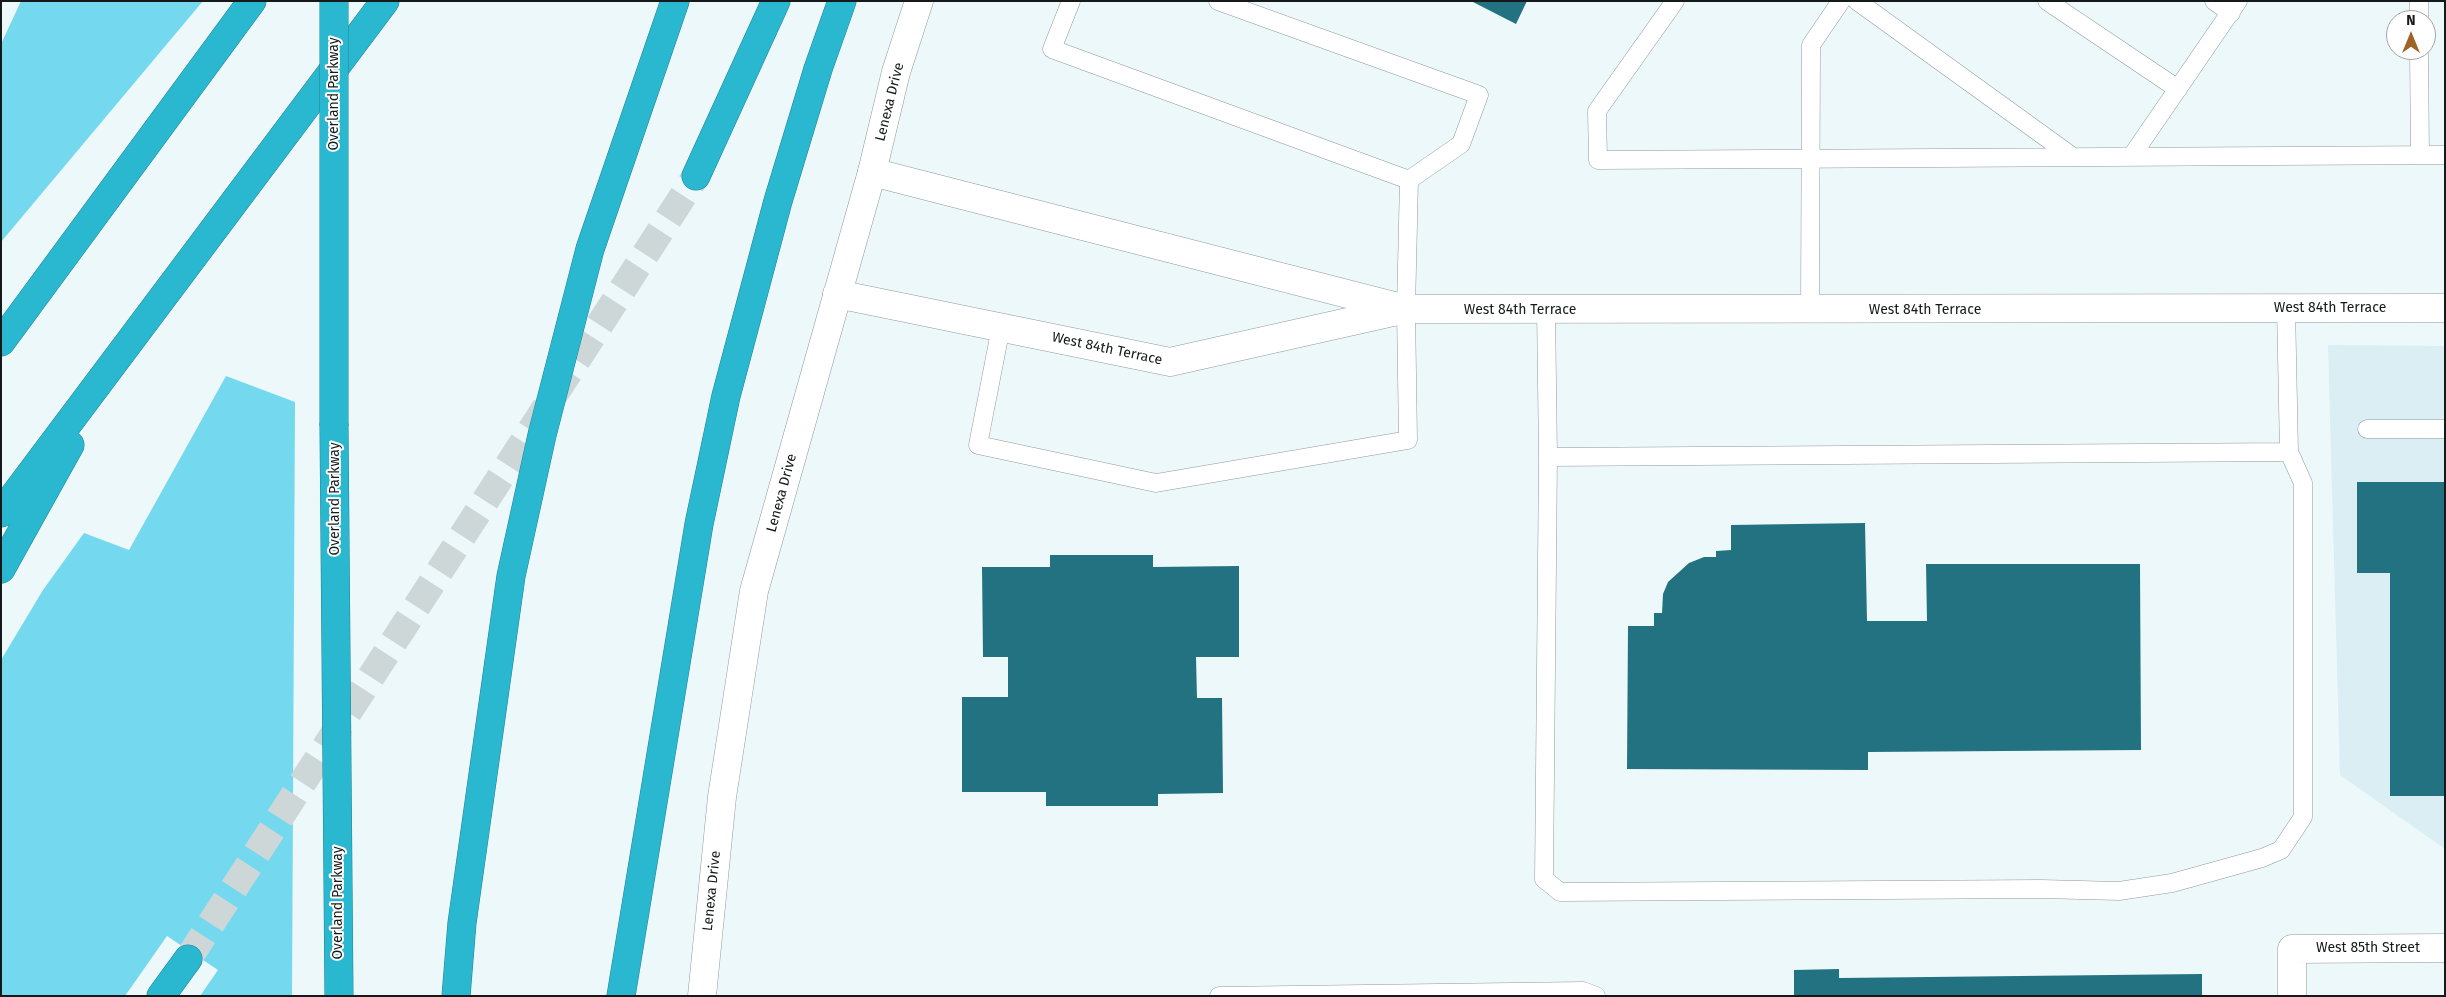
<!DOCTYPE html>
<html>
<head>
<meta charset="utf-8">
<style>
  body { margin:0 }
  #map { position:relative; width:2446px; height:997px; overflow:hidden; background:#edf8fa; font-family:"Fira Sans",sans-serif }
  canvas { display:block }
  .frame { position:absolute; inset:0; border:2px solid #15191a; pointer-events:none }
  .north { position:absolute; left:2386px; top:10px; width:50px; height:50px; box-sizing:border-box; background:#fff; border:1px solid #a1a3a3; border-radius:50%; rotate:0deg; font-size:14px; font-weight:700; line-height:20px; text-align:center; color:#15191a }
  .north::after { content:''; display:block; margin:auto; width:18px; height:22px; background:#9f6325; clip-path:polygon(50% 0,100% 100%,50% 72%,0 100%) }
</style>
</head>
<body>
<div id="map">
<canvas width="2446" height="997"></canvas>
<div class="frame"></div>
<div class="north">N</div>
</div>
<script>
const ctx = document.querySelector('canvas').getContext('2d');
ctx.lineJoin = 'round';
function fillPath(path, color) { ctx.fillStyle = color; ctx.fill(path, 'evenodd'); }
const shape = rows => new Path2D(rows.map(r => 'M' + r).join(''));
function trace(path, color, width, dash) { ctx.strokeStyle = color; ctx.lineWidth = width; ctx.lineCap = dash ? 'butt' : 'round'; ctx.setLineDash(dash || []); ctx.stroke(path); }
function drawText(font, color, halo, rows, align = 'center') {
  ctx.font = font + ' "Fira Sans",sans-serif'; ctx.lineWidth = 4; ctx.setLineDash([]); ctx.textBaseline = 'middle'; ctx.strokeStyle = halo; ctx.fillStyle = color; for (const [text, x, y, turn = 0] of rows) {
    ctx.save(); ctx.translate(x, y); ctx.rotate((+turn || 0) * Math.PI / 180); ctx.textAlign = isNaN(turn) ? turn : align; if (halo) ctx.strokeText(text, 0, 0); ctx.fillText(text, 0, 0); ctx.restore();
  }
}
fillPath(shape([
  [2328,345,2445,346,2445,849,2340,775]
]), '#daeef3');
fillPath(shape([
  [21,1,203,1,1,242,1,44],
  [226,376,295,402,292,996,200,996,218,970,167,936,125,996,1,996,1,660,43,590,84,533,129,550]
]), '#74d9ee');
fillPath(shape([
  [1471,1,1527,1,1516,24],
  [2357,482,2445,482,2445,796,2390,796,2390,573,2357,573],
  [1865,523,1867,621,1927,621,1926,564,2140,564,2141,750,1868,752,1868,770,1627,769,1628,626,1654,626,1654,613,1662,613,1663,594,1668,582,1689,563,1704,557,1716,557,1716,551,1731,550,1731,525],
  [1050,555,1153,555,1153,567,1239,566,1239,657,1196,657,1197,698,1222,698,1223,793,1158,794,1158,806,1046,806,1046,792,962,792,962,697,1008,697,1008,657,983,657,982,567,1050,567],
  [1839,969,1839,978,2202,974,2202,996,1794,996,1794,970]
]), '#237281');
trace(shape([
  [188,959,696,176]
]), '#cdd7d8', 28, [28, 14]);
const service = shape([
  [1071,1,1052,49,1409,180],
  [1218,1,1479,95,1461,144,1409,180],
  [1675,1,1597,111,1598,160,2445,155],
  [1857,1,2073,157],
  [2047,1,2178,89],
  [2214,1,2231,13],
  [2419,1,2419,20],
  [2419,50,2420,155],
  [2131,157,2238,1],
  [1546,309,1548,457,1544,879,1560,892,2041,889,2119,891,2172,883,2262,858,2281,850,2303,817,2303,483,2289,452,2286,308],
  [1810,310,1811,45,1841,1],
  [1001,327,978,445,1156,483,1408,440,1406,309,1409,180],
  [2367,429,2445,429],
  [1548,457,2289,452],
  [1219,996,1583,991,1596,996]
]);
const minor = shape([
  [872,172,1402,308],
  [837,294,1170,362,1406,309,2445,308],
  [2292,996,2292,949,2445,948]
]);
const tertiary = shape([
  [702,996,722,797,754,591,872,172,896,72,919,1]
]);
const motorway = shape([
  [696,176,776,1],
  [1,342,252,1],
  [334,426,339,996],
  [1,513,385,1],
  [1,569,70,445],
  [161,996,188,959],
  [456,996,462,923,511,576,542,435,590,249,675,1],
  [621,996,699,524,726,396,778,201,818,69,842,1]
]);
trace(service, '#909a9c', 19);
trace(minor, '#909a9c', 29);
trace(tertiary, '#909a9c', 29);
trace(motorway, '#238091', 29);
trace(service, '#fff', 18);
trace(minor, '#fff', 28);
trace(tertiary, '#fff', 28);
trace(motorway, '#2ab8d1', 28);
const motorwayBridge = shape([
  [334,1,334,426]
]);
trace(motorwayBridge, '#238091', 29, []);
trace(motorwayBridge, '#2ab8d1', 28);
drawText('14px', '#15191a', '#fff', [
  ["Overland Parkway",334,94,-90],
  ["Lenexa Drive",890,102,-76],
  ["West 84th Terrace",2330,308],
  ["West 84th Terrace",1520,310],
  ["West 84th Terrace",1925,310],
  ["West 84th Terrace",1107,349,12],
  ["Lenexa Drive",782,493,-75],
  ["Overland Parkway",335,499,-90],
  ["Lenexa Drive",712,891,-84],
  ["Overland Parkway",338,903,-90],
  ["West 85th Street",2368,948]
]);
</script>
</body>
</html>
